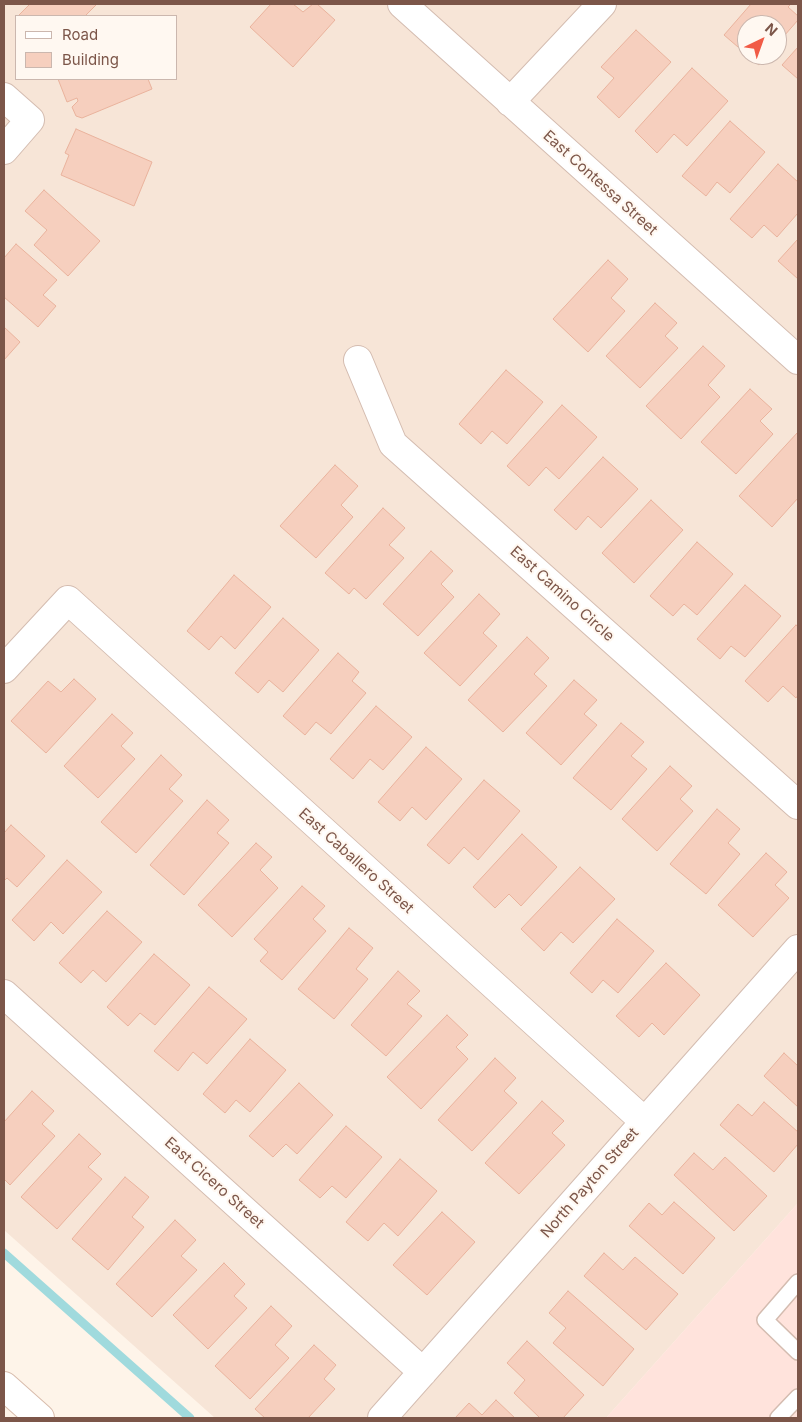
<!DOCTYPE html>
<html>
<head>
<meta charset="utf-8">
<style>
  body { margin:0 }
  #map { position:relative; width:802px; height:1422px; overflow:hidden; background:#fef4e9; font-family:Inter,sans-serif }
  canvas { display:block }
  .frame { position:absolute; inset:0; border:5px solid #7c5649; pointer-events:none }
  .legend { position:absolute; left:15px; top:15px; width:162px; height:65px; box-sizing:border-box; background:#fff8f1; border:1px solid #cbb7ae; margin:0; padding:6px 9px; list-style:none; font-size:15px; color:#7c5649 }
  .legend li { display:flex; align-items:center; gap:10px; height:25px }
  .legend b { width:25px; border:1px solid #cbb7ae }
  .north { position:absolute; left:737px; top:15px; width:50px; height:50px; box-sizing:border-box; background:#fff8f1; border:1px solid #cbb7ae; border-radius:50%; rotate:42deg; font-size:14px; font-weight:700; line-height:20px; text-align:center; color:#7c5649 }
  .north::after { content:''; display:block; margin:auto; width:18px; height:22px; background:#f15b46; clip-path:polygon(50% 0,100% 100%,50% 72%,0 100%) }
</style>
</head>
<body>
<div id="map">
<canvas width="802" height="1422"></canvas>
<div class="frame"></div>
<ul class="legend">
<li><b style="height:6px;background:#fff"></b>Road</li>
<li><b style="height:14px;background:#f6cfbe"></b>Building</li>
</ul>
<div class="north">N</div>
</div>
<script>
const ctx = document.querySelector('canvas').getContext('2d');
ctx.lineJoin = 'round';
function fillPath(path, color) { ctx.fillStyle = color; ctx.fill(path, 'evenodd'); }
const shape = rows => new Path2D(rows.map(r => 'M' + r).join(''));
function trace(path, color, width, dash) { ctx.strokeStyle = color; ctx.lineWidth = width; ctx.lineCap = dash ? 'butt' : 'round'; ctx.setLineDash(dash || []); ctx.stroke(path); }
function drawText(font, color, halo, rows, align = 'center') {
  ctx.font = font + ' Inter,sans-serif'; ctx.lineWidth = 4; ctx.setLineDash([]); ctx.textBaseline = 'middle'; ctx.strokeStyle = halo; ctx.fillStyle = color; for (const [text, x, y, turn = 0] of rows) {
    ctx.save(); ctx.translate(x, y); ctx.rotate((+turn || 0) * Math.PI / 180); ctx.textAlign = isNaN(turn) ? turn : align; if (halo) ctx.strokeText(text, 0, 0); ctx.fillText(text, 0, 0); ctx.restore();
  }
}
fillPath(shape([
  [4,4,798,4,798,1203,606,1418,215,1418,4,1230],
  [16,16,176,16,176,79,16,79],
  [747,25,777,25,777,55,747,55]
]), '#f7e5d7');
fillPath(shape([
  [798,1203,798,1418,606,1418]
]), '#ffe3dc');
trace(shape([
  [4,1253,190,1418]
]), '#a0dadd', 9);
const building = shape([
  [30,4,97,4,85,16,18,16,30,4],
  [271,4,293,4,303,12,313,4,317,4,335,20,293,67,250,27,271,4],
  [751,4,791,4,788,7,798,16,798,20,777,44,777,25,747,25,747,55,768,55,759,65,724,35,751,4],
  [636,30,671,62,619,118,597,97,614,78,601,67,636,30],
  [798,47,798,79,782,65,798,47],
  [692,68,728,101,687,146,674,134,657,153,635,131,692,68],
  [58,79,148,79,152,89,82,118,76,116,72,107,78,101,77,98,67,102,58,79],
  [730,121,765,152,730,193,717,182,706,196,682,176,730,121],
  [76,129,152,162,134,206,61,175,69,155,65,153,76,129],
  [778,164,798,182,798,213,777,237,764,225,752,238,730,219,778,164],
  [44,190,100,241,68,276,34,245,47,230,25,211,44,190],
  [798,239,798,279,778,261,798,239],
  [16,244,57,280,43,295,56,306,38,327,4,297,4,258,16,244],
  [608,260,628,279,611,298,625,311,588,352,553,319,608,260],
  [655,303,677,323,665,336,678,348,640,388,606,356,655,303],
  [4,327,20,342,4,360,4,327],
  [703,346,725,366,708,385,720,397,681,439,646,406,703,346],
  [506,370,543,402,507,444,492,431,481,444,459,424,506,370],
  [750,389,772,409,760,421,773,434,736,474,701,442,750,389],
  [562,405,597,437,559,479,546,467,529,486,507,466,562,405],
  [798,432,798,498,772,527,739,496,798,432],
  [603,457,638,489,601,528,588,516,576,530,554,510,603,457],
  [335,465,358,486,341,505,353,517,316,558,280,526,335,465],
  [651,500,683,530,634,583,602,553,651,500],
  [383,508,405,528,389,545,404,558,366,599,354,588,349,594,325,573,383,508],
  [697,542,733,574,697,615,684,604,673,616,650,596,697,542],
  [431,551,453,571,441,584,454,597,418,636,383,604,431,551],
  [234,575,271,607,235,649,221,636,209,650,187,631,234,575],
  [745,585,781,616,745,657,731,646,720,659,697,639,745,585],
  [479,594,500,614,483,633,497,646,460,686,424,653,479,594],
  [283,618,319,650,283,692,269,680,258,693,235,673,283,618],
  [796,625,798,627,798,695,796,698,783,686,768,702,745,681,796,625],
  [527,637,549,658,534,674,547,686,503,732,468,700,527,637],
  [338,653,359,672,352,681,366,693,331,734,316,722,305,735,283,716,338,653],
  [74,679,96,699,46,753,11,721,48,681,61,692,74,679],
  [574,680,597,700,584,714,597,725,561,765,526,733,574,680],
  [376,706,412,737,383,770,370,759,353,779,330,759,376,706],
  [112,714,133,733,121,746,135,759,98,798,64,766,112,714],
  [621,723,644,742,631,756,647,769,611,810,573,778,621,723],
  [426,747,462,779,426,820,412,807,400,821,378,802,426,747],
  [161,755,182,775,169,789,183,801,136,853,101,822,161,755],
  [670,766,692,786,680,799,693,811,657,851,622,819,670,766],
  [484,780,520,811,478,860,464,847,449,864,427,845,484,780],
  [207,800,229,820,217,833,229,843,184,895,150,865,207,800],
  [717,809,740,829,728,843,740,854,706,894,670,864,717,809],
  [11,825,45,856,17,887,7,878,4,881,4,833,11,825],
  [522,834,557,867,521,906,509,894,495,908,473,887,522,834],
  [256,843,272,857,260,870,278,888,232,937,198,905,256,843],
  [766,853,787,872,775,885,789,898,753,937,718,905,766,853],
  [67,860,102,892,63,934,51,922,34,941,12,920,67,860],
  [580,867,615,899,573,943,561,932,544,951,521,929,580,867],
  [302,886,325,906,313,919,326,931,282,980,260,961,268,952,254,939,302,886],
  [107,911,142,942,106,982,93,970,81,983,59,963,107,911],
  [617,919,654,951,618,993,603,980,592,993,570,973,617,919],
  [349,928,373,948,356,969,368,979,334,1019,298,989,349,928],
  [154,954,190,985,155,1025,140,1013,128,1026,107,1007,154,954],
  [666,963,700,995,664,1035,652,1023,639,1037,616,1016,666,963],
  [398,971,420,991,407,1004,422,1016,386,1056,351,1025,398,971],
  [209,987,247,1019,207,1064,193,1052,178,1071,154,1051,209,987],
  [447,1015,468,1035,456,1047,468,1059,421,1109,387,1077,447,1015],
  [250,1039,286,1070,250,1112,236,1100,225,1113,203,1094,250,1039],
  [784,1053,798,1066,798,1107,764,1076,784,1053],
  [495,1058,516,1078,504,1091,517,1103,472,1151,438,1120,495,1058],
  [299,1083,333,1115,297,1154,286,1144,273,1157,249,1136,299,1083],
  [32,1091,54,1111,42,1124,55,1136,10,1185,4,1179,4,1122,32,1091],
  [542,1101,564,1121,552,1133,565,1145,519,1194,485,1163,542,1101],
  [764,1102,798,1132,798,1144,774,1172,720,1125,738,1104,752,1116,764,1102],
  [346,1126,382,1157,346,1198,332,1186,320,1198,299,1180,346,1126],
  [79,1134,101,1154,88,1167,102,1179,57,1229,21,1197,79,1134],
  [694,1153,713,1170,725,1157,767,1196,734,1231,674,1175,694,1153],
  [400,1159,437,1191,398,1236,384,1223,368,1241,346,1222,400,1159],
  [125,1177,149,1197,132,1217,144,1227,108,1270,72,1239,125,1177],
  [674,1202,715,1238,683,1274,629,1226,649,1203,662,1215,674,1202],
  [442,1212,475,1242,427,1295,393,1265,442,1212],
  [175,1220,196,1240,181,1256,197,1270,152,1317,116,1284,175,1220],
  [604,1253,623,1270,635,1257,678,1294,646,1330,584,1276,604,1253],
  [224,1263,245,1284,234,1296,247,1308,208,1349,173,1315,224,1263],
  [568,1291,634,1349,603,1386,553,1343,566,1328,549,1313,568,1291],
  [271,1306,292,1326,275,1345,289,1358,250,1399,215,1366,271,1306],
  [527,1341,584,1395,563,1418,540,1418,514,1393,525,1380,507,1363,527,1341],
  [314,1345,336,1365,324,1379,335,1389,308,1418,265,1418,255,1409,314,1345],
  [496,1400,515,1418,455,1418,469,1403,482,1415,496,1400]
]);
fillPath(building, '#f6cfbe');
trace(building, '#eab39d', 1);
const lane = shape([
  [798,1282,765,1320,798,1352],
  [778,1418,798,1397]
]);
const street = shape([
  [402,4,798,360],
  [4,97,30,120,4,150],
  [510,102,602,4],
  [358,360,393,444,798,805],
  [4,669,68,600,644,1121],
  [4,994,423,1372],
  [382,1418,798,949]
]);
const secondary = shape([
  [4,1386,40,1418]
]);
trace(lane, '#d4bcb0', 18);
trace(street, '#d4bcb0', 30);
trace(secondary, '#d8bcac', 30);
trace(lane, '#fff', 15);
trace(street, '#fff', 28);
trace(secondary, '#fff', 28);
drawText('15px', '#7c5649', '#fff8f1', [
  ["East Contessa Street",600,183,42],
  ["East Camino Circle",562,594,42],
  ["East Caballero Street",356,861,42],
  ["East Cicero Street",214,1183,42],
  ["North Payton Street",590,1183,-49]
]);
</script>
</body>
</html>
